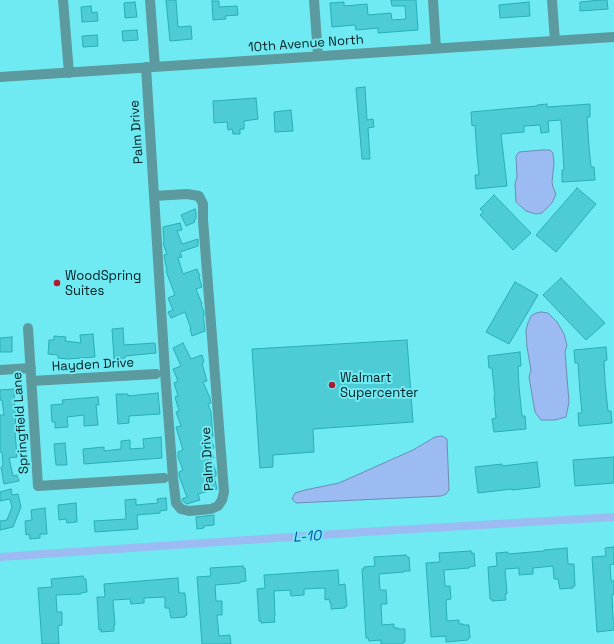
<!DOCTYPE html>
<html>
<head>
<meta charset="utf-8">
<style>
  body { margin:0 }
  canvas { display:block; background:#6fe9f2 }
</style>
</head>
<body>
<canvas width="614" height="644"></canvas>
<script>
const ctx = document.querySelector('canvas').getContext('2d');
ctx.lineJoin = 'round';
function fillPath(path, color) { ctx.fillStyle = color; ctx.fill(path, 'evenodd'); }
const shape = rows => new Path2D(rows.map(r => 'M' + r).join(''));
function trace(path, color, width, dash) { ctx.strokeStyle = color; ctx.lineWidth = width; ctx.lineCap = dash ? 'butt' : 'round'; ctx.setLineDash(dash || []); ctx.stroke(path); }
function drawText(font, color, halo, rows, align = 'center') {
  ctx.font = font + ' "Space Grotesk",sans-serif'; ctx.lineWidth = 4; ctx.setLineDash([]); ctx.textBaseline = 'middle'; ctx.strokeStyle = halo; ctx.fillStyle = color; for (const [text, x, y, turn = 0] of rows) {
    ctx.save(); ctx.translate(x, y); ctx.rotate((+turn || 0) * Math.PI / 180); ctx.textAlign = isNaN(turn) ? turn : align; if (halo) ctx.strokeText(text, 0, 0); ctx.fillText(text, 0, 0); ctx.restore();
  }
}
const water = shape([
  [542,150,550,150,553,153,554,163,552,182,553,187,556,194,552,203,542,213,536,214,526,211,516,202,515,184,517,177,516,156,519,152,542,150],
  [541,312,548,313,557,322,564,334,567,345,565,352,569,402,566,417,555,420,541,420,535,412,529,377,531,370,527,347,526,330,528,323,531,316,536,313,541,312],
  [442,436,447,439,449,490,446,494,441,496,296,503,292,499,295,493,305,490,339,483,413,450,435,437,442,436]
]);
fillPath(water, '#9bbbf2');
trace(water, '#6d8cb3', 1);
trace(shape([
  [0,557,364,532,614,517]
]), '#9bbbf2', 8);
const building = shape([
  [166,0,176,0,178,27,191,26,192,39,170,41,166,0],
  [391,0,416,0,418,30,378,33,378,28,356,30,355,25,332,27,330,3,344,2,344,6,367,4,368,15,391,13,392,20,406,19,405,6,392,6,391,0],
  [601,0,607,0,608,9,580,11,580,2,601,0],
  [212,1,219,1,219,7,237,6,238,15,225,16,226,19,213,20,212,1],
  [135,2,137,17,125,18,124,3,135,2],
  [529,2,530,16,500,18,499,5,529,2],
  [91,6,92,13,97,12,98,21,82,22,81,7,91,6],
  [137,30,138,40,123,41,122,31,137,30],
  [97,35,98,46,83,47,82,36,97,35],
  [365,87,367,120,373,119,374,127,368,128,370,159,362,159,356,88,365,87],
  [256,98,258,119,244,121,244,129,240,129,240,134,233,134,232,129,228,130,227,122,214,123,213,101,256,98],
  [547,104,547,107,590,104,590,117,587,117,589,147,591,167,594,167,595,180,562,182,562,170,564,170,561,120,548,121,549,132,541,133,540,125,524,126,524,132,501,134,507,186,476,189,475,175,479,175,477,154,475,125,472,126,471,112,537,106,537,105,547,104],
  [291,110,293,131,275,132,274,112,291,110],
  [577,188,596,204,556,252,536,235,577,188],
  [494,195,531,233,513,250,480,215,483,212,480,209,494,195],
  [195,209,196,212,196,219,194,220,195,222,186,226,181,215,195,209],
  [180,223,182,230,177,231,182,244,198,239,198,246,180,252,182,257,178,258,183,274,197,269,200,276,199,277,201,284,202,287,196,289,202,304,201,304,204,312,204,316,203,317,204,322,205,331,192,336,190,329,191,329,185,312,171,318,168,312,173,310,168,298,175,295,166,271,167,270,165,261,164,255,167,254,164,246,163,243,164,242,163,227,180,223],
  [561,278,605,323,586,340,543,295,561,278],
  [515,282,538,295,509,344,486,332,515,282],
  [123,328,124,345,155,343,156,353,125,356,125,358,114,359,112,329,123,328],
  [93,334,95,357,68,359,58,358,58,355,48,354,49,340,54,340,54,336,66,337,65,341,81,343,80,335,93,334],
  [12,337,12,352,0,352,0,338,12,337],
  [407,340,413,422,313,429,314,452,273,455,273,467,260,468,252,349,407,340],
  [183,343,191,359,202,355,204,362,202,363,207,381,203,382,210,398,211,403,208,404,211,412,213,437,211,438,214,448,211,449,214,458,211,459,216,472,216,476,214,476,217,489,198,494,200,500,187,504,185,503,182,500,182,499,187,497,179,476,179,472,183,470,178,457,178,452,183,450,176,427,181,426,176,412,179,411,175,397,178,396,174,383,178,381,173,369,181,366,173,348,183,343],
  [606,347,607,360,604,361,605,382,608,411,611,411,612,423,579,426,578,413,582,413,580,392,578,363,575,363,574,350,606,347],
  [520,352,521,366,518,366,519,387,522,416,525,416,526,429,494,432,492,419,496,418,494,397,495,397,492,368,489,368,488,356,520,352],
  [14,389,16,431,15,431,17,457,9,458,13,476,17,475,19,481,4,484,1,467,3,466,2,452,0,452,0,415,4,415,2,400,0,400,0,390,14,389],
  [158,393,160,414,129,416,129,423,118,424,116,394,128,394,128,396,158,393],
  [98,397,99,405,96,405,98,425,84,426,84,415,67,417,68,427,55,428,55,422,52,422,51,405,63,404,62,400,98,397],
  [161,437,162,458,84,464,83,449,104,447,104,451,121,449,121,441,130,440,130,449,144,448,143,439,161,437],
  [65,443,67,465,56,465,54,444,65,443],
  [614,457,614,483,575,486,573,460,614,457],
  [537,462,540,487,512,490,512,489,478,493,475,467,502,464,502,466,537,462],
  [11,489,12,495,18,494,21,507,13,527,0,530,0,521,7,520,12,507,10,499,0,501,0,492,11,489],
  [166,498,167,510,160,511,160,513,137,515,138,529,95,532,94,521,126,519,125,500,136,499,136,505,158,503,157,499,166,498],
  [76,503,77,522,67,523,66,519,59,520,58,505,76,503],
  [45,508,47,534,40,534,40,538,30,539,29,534,26,535,25,521,32,520,31,510,45,508],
  [214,515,214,525,204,526,204,528,197,529,196,517,214,515],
  [614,547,614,564,610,565,611,581,614,581,614,594,612,595,613,619,614,619,614,630,597,632,592,557,606,556,605,548,614,547],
  [567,548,568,564,574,564,575,586,573,586,573,588,560,589,558,579,554,579,553,566,533,568,533,574,519,575,519,568,505,569,507,594,505,594,506,600,492,601,492,599,490,599,488,567,497,566,496,553,508,552,508,554,544,551,544,550,567,548],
  [471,551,471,553,474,553,475,566,469,567,469,568,444,570,445,586,450,586,451,599,446,600,447,621,459,620,459,624,463,624,463,625,469,625,470,638,468,638,468,640,446,642,446,636,431,637,426,563,440,562,439,553,471,551],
  [406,555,407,557,409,557,410,571,404,571,404,572,379,574,380,590,386,590,387,604,381,604,382,625,394,624,394,628,398,628,398,629,405,629,405,642,403,642,403,644,381,644,381,640,369,641,368,638,366,638,362,569,364,569,364,567,375,566,374,557,406,555],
  [243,566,243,568,245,568,246,581,240,582,240,583,215,585,216,601,222,601,222,615,217,615,219,636,230,635,231,644,202,644,197,577,211,576,210,568,243,566],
  [338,570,339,585,345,584,347,606,345,606,345,608,331,609,331,603,330,603,329,599,325,600,325,588,304,589,304,595,291,596,290,590,274,591,275,616,274,617,275,622,261,623,261,621,259,621,257,589,265,588,264,575,338,570],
  [83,576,84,579,86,579,87,592,81,593,81,594,56,595,57,612,62,612,62,625,58,626,59,644,42,644,38,588,52,587,51,579,83,576],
  [178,578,179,593,185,593,187,615,185,615,185,617,171,618,169,608,165,608,165,597,144,598,144,603,131,604,130,599,113,600,115,625,114,625,114,631,101,632,101,629,99,630,97,597,105,597,104,584,178,578]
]);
fillPath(building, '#4eccd5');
trace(building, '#26afb7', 1);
trace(shape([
  [63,0,69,73],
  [150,0,155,67],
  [314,0,318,56],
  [433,0,436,48],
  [552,0,555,41],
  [146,67,165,372,173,478,176,503,181,509,189,511,211,509,218,506,222,500,224,492,203,220,203,204,199,196,187,194,154,196],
  [0,77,614,37],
  [28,328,38,486,164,478],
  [0,370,31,368],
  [31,381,156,374]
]), '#5b9a9e', 10);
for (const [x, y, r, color] of [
  [57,283,4,"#af1b2e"],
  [332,385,4,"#af1b2e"]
]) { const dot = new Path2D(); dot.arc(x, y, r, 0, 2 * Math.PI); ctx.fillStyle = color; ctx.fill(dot); trace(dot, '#6fe9f2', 1.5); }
drawText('13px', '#021d1f', '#6fe9f2', [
  ["10th Avenue North",306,44,-4],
  ["Palm Drive",137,132,-94],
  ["Hayden Drive",93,365,-3],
  ["Springfield Lane",21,423,-94],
  ["Palm Drive",208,459,-93]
]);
drawText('13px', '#021d1f', '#6fe9f2', [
  ["WoodSpring",65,276],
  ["Suites",65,291],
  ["Walmart",340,378],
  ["Supercenter",340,393]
], 'left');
drawText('italic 14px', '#0e47ae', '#6fe9f2', [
  ["L-10",307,537,-4]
]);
</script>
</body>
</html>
